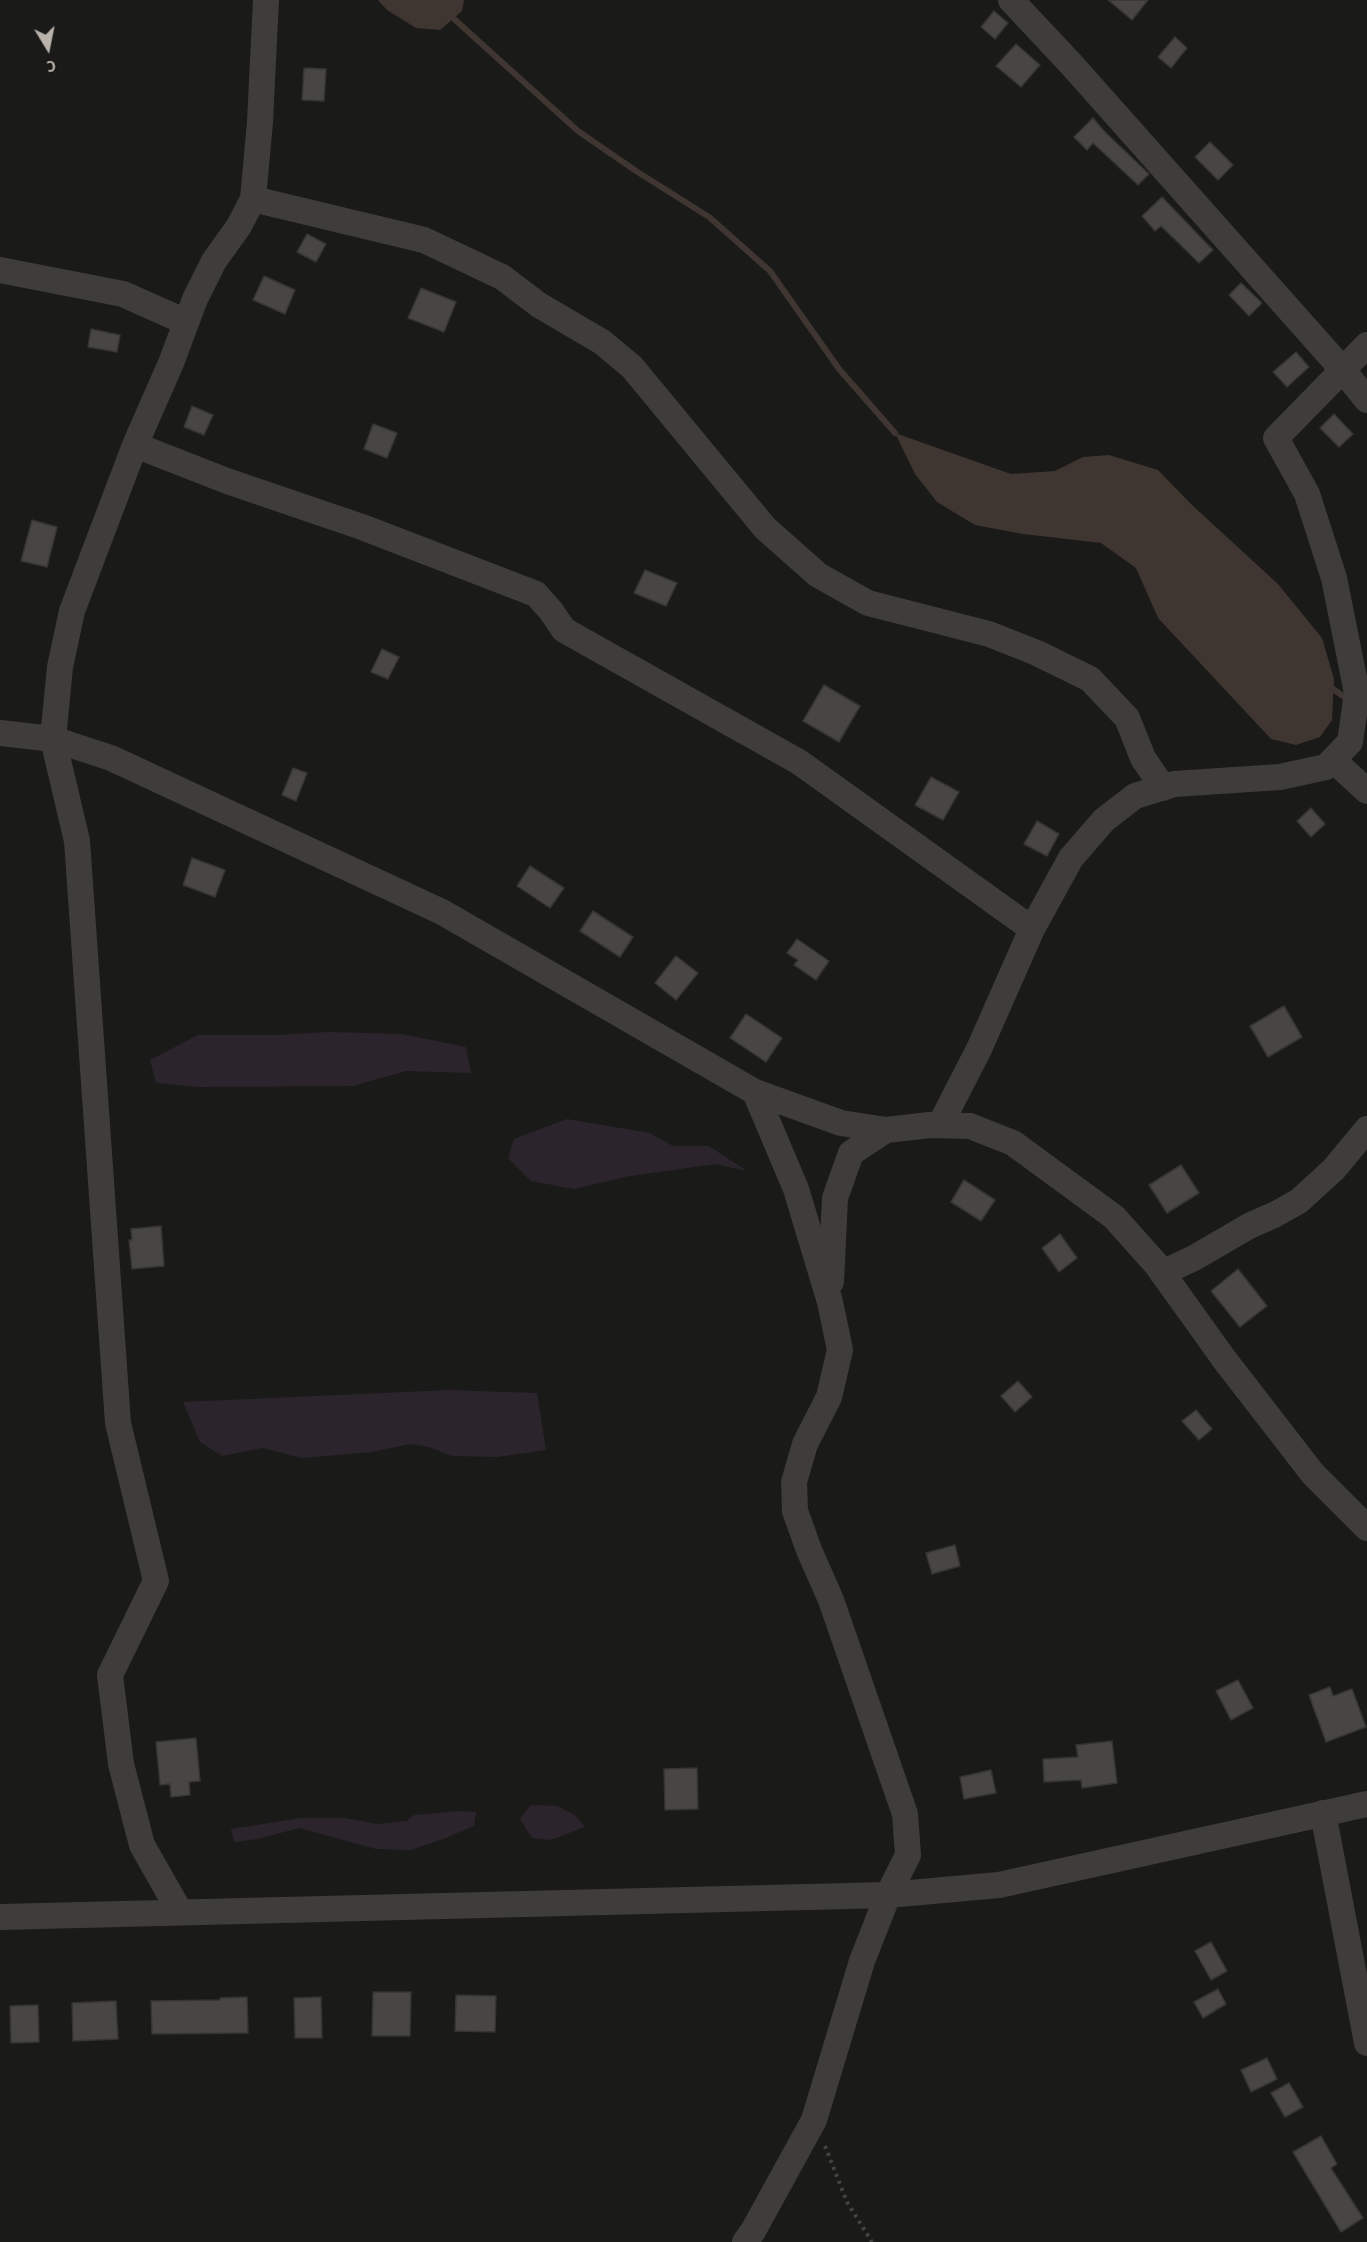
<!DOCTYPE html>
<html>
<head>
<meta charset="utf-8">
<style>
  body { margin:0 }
  #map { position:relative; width:1367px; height:2242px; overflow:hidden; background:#1a1a18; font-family:"Alegreya Sans",sans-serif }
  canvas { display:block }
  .north { position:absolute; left:18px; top:18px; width:60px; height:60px; -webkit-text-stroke:4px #151513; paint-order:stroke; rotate:170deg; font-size:16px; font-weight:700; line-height:24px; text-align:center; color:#b9b3ab }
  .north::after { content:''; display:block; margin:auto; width:21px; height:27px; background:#b9b3ab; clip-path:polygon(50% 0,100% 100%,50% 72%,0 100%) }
</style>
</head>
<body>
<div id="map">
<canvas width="1367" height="2242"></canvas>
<div class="north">С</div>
</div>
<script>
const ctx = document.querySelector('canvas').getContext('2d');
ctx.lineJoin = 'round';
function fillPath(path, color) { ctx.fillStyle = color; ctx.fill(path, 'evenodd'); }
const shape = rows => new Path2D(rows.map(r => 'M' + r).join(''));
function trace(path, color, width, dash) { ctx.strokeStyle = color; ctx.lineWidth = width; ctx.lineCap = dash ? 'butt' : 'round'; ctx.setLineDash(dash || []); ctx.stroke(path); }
fillPath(shape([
  [329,1032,402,1034,466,1047,471,1073,406,1071,353,1086,200,1087,156,1083,150,1060,198,1035,274,1035],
  [567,1119,650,1133,673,1146,709,1146,747,1171,716,1164,630,1176,574,1189,531,1181,508,1158,514,1139],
  [449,1390,537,1393,546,1450,497,1457,452,1456,429,1447,410,1444,372,1452,302,1458,263,1448,222,1456,200,1442,183,1402],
  [531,1805,557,1806,575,1815,585,1827,551,1840,532,1838,520,1819],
  [459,1811,476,1812,474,1826,443,1839,411,1850,376,1849,299,1828,258,1839,234,1842,231,1829,301,1818,345,1818,377,1824,407,1821,414,1815]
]), '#2c242c');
fillPath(shape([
  [378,0,464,0,462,11,440,30,416,28,387,10],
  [895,433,1011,474,1055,471,1083,457,1109,455,1158,470,1192,505,1278,584,1322,638,1334,679,1332,720,1320,737,1296,745,1271,739,1158,618,1136,568,1101,543,1023,534,975,525,937,502,915,474]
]), '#3f3531');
trace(shape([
  [453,18,578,131,636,171,709,217,770,271,839,369,895,433],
  [1333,689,1350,701]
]), '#3f3531', 6);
const building = shape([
  [1108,0,1148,0,1132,20,1108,0],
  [994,11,1008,23,995,39,981,27,994,11],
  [1175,37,1187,48,1171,68,1158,57,1175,37],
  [1016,44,1040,65,1021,87,996,66,1016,44],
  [304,68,326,69,324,101,302,100,304,68],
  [1093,118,1105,132,1149,174,1138,185,1093,143,1087,150,1074,137,1093,118],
  [1210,142,1233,165,1218,180,1195,157,1210,142],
  [1162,197,1213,250,1199,263,1161,226,1155,231,1142,216,1162,197],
  [307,234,326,244,316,262,297,252,307,234],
  [264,276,295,290,285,314,253,300,264,276],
  [1241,283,1262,303,1249,316,1229,295,1241,283],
  [421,288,456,302,444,332,408,318,421,288],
  [91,329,120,335,117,352,88,347,91,329],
  [1296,352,1309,367,1287,387,1273,372,1296,352],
  [192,406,213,415,204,435,184,427,192,406],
  [1334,414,1353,434,1339,447,1320,428,1334,414],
  [373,424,397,433,387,458,364,449,373,424],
  [32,520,57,527,47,567,21,561,32,520],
  [645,570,677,583,666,606,634,593,645,570],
  [382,649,399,657,388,679,371,672,382,649],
  [824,685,860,706,839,742,803,721,824,685],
  [293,768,307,773,296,801,282,795,293,768],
  [931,777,959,792,943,820,915,805,931,777],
  [1311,808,1325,824,1311,837,1297,821,1311,808],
  [1037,821,1059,834,1047,856,1024,844,1037,821],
  [192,858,225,870,215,897,183,885,192,858],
  [530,866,564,888,550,908,517,886,530,866],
  [593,911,633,937,620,957,580,931,593,911],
  [797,939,829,961,816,980,794,965,798,960,787,953,797,939],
  [676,956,698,973,676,1000,655,983,676,956],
  [1284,1006,1302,1037,1268,1057,1250,1026,1284,1006],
  [746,1014,782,1038,766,1062,730,1038,746,1014],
  [1181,1165,1199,1193,1167,1213,1149,1185,1181,1165],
  [964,1180,995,1200,981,1221,951,1202,964,1180],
  [161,1226,164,1266,132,1269,129,1240,132,1240,131,1229,161,1226],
  [1060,1234,1077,1258,1059,1272,1042,1248,1060,1234],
  [1238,1269,1267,1306,1240,1327,1211,1291,1238,1269],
  [1018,1381,1032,1397,1015,1412,1001,1396,1018,1381],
  [1196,1410,1212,1429,1199,1440,1182,1421,1196,1410],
  [955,1545,960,1566,932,1574,926,1553,955,1545],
  [1238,1680,1253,1708,1231,1720,1216,1691,1238,1680],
  [1330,1687,1333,1696,1352,1689,1366,1727,1326,1742,1309,1695,1330,1687],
  [196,1738,200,1781,189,1782,190,1795,171,1797,170,1784,160,1785,156,1742,196,1738],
  [1112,1741,1117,1783,1082,1788,1081,1780,1044,1782,1043,1759,1078,1757,1076,1745,1112,1741],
  [697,1768,698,1809,665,1810,664,1769,697,1768],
  [991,1770,996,1793,964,1799,960,1777,991,1770],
  [1211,1942,1227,1971,1211,1980,1195,1951,1211,1942],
  [1218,1989,1226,2004,1203,2018,1194,2002,1218,1989],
  [373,1992,411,1992,410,2036,372,2036,373,1992],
  [456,1995,496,1996,495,2032,455,2031,456,1995],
  [247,1997,248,2033,152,2034,151,2001,220,2000,220,1998,247,1997],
  [321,1997,322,2038,295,2038,294,1998,321,1997],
  [116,2001,118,2039,73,2041,72,2003,116,2001],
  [38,2005,39,2042,11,2043,10,2006,38,2005],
  [1267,2058,1277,2079,1251,2092,1241,2070,1267,2058],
  [1289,2083,1303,2107,1285,2117,1271,2093,1289,2083],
  [1321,2136,1337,2164,1331,2168,1363,2218,1341,2232,1293,2152,1321,2136]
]);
fillPath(building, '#474642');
trace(building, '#363532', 1.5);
trace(shape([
  [825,2146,847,2202,872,2242]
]), '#464340', 4, [3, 4.5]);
trace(shape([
  [1011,0,1071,64,1342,369,1367,400],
  [253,199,424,240,502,277,539,305,602,342,632,367,765,528,818,575,868,603,989,634,1037,653,1090,679,1127,718,1143,758,1163,788],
  [0,270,123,294,186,322],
  [135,445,227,481,362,527,536,594,551,611,564,630,799,762,1032,929],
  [0,733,53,739,111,758,442,912,755,1092,841,1123,886,1130,930,1125,970,1126,1013,1143,1114,1217,1156,1264,1224,1359,1313,1474,1367,1528],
  [1333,760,1367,791],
  [940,1125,979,1049,1032,929,1071,858,1104,820,1135,796,1174,784,1280,777,1326,767,1350,742,1357,693,1334,578,1307,494,1276,438,1367,345],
  [1162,1273,1194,1258,1249,1226,1276,1214,1299,1201,1334,1169,1367,1129],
  [831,1282,835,1198,851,1153,886,1130],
  [1323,1813,1367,2043],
  [180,1912,142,1845,121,1764,110,1675,156,1581,118,1423,77,841,53,739,60,667,72,611,135,445,171,363,195,299,214,261,239,226,253,199,260,122,266,0],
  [0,1917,888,1895,999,1885,1367,1804],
  [745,2242,753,2231,814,2120,862,1961,888,1895,908,1855,905,1814,831,1600,809,1550,795,1511,794,1482,805,1444,829,1397,840,1350,830,1302,796,1189,755,1092]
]), '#3f3d39', 26);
</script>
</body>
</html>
